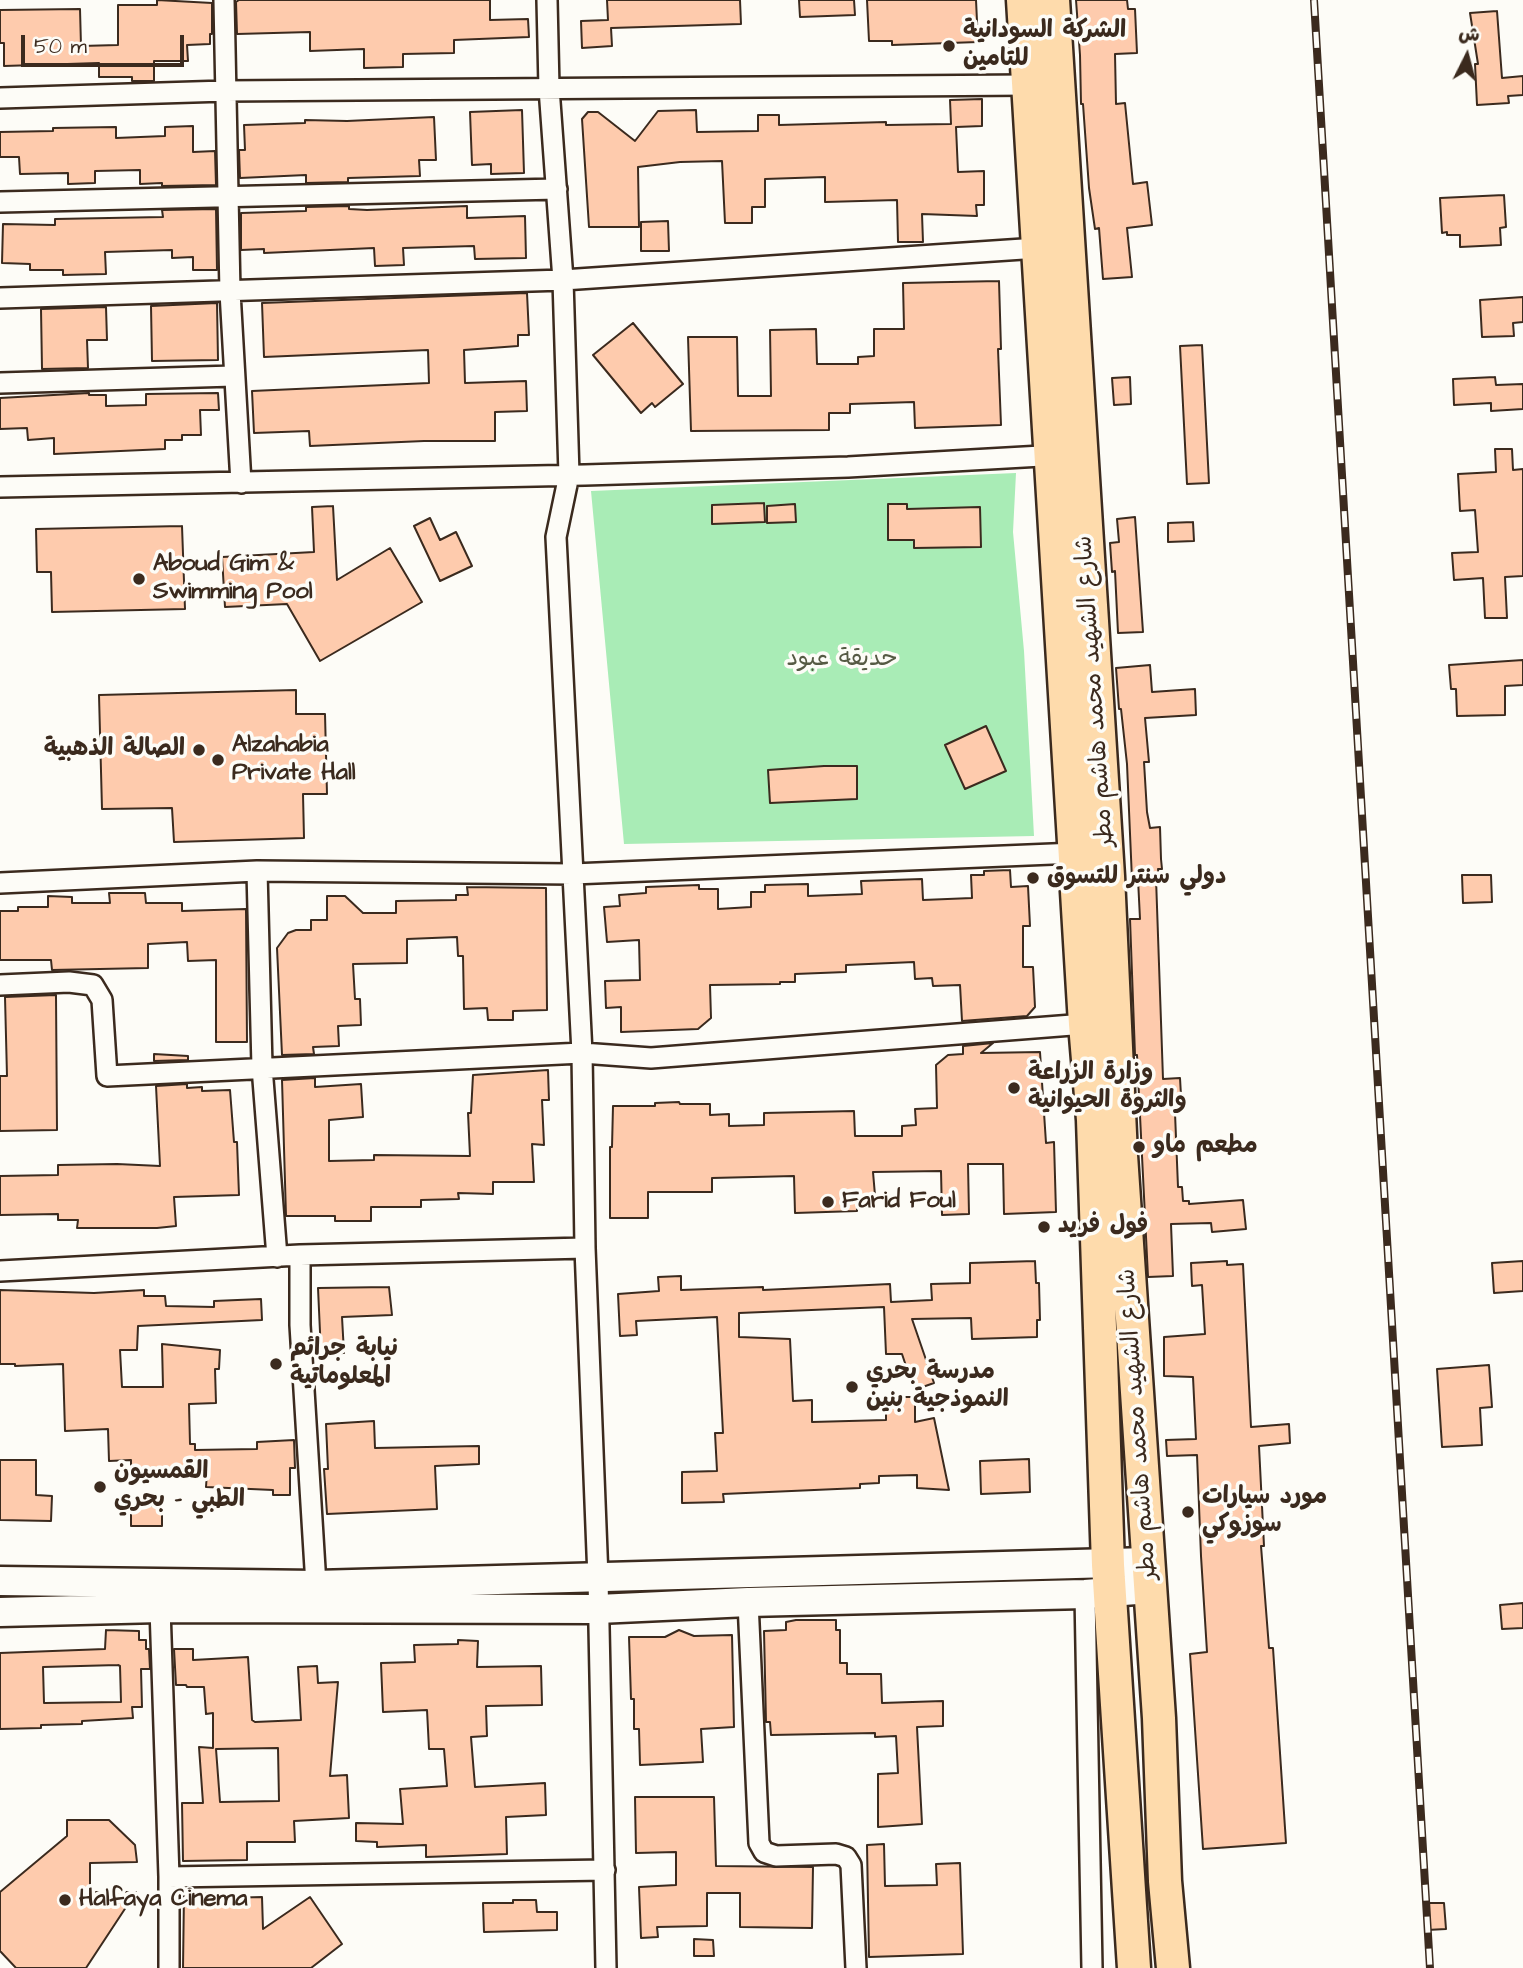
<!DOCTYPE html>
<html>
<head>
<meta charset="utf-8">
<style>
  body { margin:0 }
  #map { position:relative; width:1523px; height:1968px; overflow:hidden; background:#fdfcf7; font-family:"Architects Daughter","Playpen Sans Arabic",sans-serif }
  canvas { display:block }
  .north { position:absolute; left:1432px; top:21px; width:70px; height:70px; -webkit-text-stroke:5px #fdfcf7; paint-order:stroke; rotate:6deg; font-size:19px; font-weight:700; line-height:28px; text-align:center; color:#3b2a1e }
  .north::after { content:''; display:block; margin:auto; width:24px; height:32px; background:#3b2a1e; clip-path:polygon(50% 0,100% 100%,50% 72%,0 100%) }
  .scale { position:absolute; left:21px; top:35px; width:163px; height:32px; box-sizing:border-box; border:4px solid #3b2a1e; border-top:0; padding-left:9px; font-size:21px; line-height:24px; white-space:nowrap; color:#3b2a1e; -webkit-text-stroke:5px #fdfcf7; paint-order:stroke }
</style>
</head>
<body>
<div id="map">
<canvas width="1523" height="1968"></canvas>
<div class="north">ش</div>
<div class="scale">50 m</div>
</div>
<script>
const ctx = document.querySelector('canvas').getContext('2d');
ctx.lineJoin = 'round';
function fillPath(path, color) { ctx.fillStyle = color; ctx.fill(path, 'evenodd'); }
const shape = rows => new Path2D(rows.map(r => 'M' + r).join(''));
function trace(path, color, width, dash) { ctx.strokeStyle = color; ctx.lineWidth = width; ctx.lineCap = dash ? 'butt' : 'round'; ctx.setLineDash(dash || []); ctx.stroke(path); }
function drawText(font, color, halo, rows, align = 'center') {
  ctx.font = font + ' "Architects Daughter","Playpen Sans Arabic",sans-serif'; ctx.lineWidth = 7; ctx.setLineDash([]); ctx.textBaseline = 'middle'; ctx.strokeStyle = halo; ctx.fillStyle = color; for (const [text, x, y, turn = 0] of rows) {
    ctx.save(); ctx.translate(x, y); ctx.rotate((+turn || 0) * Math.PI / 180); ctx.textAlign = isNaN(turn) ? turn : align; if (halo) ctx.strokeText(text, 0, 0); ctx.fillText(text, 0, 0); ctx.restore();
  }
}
fillPath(shape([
  [1016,473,1013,532,1024,651,1034,836,624,844,591,491]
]), '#a9ecb6');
const building = shape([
  [157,0,212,3,212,34,210,34,210,44,187,45,188,61,154,61,154,81,132,81,132,77,99,77,99,63,4,66,4,43,0,43,0,10,80,9,81,46,118,45,118,5,157,5,157,0],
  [239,0,490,0,490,20,528,19,529,37,454,40,454,53,403,54,403,67,364,68,364,49,310,51,310,32,237,34,236,2,239,0],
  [607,0,740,0,741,24,611,28,612,46,582,48,581,21,608,20,607,0],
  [799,0,854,0,855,15,800,17,799,0],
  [867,0,976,0,978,42,892,45,892,41,869,41,867,0],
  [1076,0,1127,0,1128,9,1135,9,1137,53,1115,54,1116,104,1125,103,1133,184,1147,182,1152,225,1127,228,1132,277,1103,279,1099,228,1095,229,1089,188,1083,104,1081,104,1080,55,1076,0],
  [1497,11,1502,78,1523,76,1523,95,1508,96,1509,103,1477,105,1475,64,1478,64,1470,13,1497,11],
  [982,99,982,126,956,127,958,172,984,171,984,205,976,205,977,216,922,214,923,242,898,242,897,200,825,202,825,177,765,179,765,207,752,207,752,223,725,223,722,161,680,162,638,167,639,227,589,227,582,119,588,112,598,112,635,141,658,111,696,110,697,132,758,131,758,115,779,115,779,125,886,122,886,125,951,124,950,100,982,99],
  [522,110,524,173,491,174,491,164,472,165,470,112,522,110],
  [434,117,436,160,419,160,420,176,348,178,348,182,306,183,306,175,240,178,239,150,245,150,244,125,305,123,305,120,347,121,434,117],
  [193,126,193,152,215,151,216,185,162,186,162,183,140,184,140,170,95,171,95,183,68,184,68,173,20,174,19,157,0,157,0,132,53,131,53,128,116,127,116,138,165,136,165,127,193,126],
  [1504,195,1506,227,1500,228,1501,245,1460,247,1460,235,1447,235,1447,232,1442,233,1440,198,1504,195],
  [349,206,349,209,367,210,467,206,467,218,525,216,526,258,475,259,474,246,403,248,404,265,375,266,374,248,264,253,264,249,241,250,241,213,306,211,306,207,349,206],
  [216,209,217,270,193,270,193,257,172,258,172,250,105,252,106,274,63,275,63,270,30,270,30,264,2,263,3,224,55,225,55,219,163,217,162,210,216,209],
  [668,221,669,251,641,251,641,222,668,221],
  [999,281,1001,349,998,349,1001,425,915,428,914,402,850,404,850,413,829,413,829,430,691,431,688,337,737,337,738,396,771,396,770,330,816,329,817,364,858,364,858,357,874,356,874,329,904,329,903,283,999,281],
  [527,293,529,335,518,335,518,346,464,350,465,383,526,381,527,411,495,412,495,441,424,441,310,446,309,431,254,433,252,391,429,383,428,350,264,357,262,303,527,293],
  [1523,297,1523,322,1513,323,1514,336,1482,337,1480,300,1523,297],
  [217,303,218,360,152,361,151,306,217,303],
  [106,307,107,340,87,340,88,368,42,369,41,309,106,307],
  [633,323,683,384,655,407,652,403,641,413,593,355,633,323],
  [1202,345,1209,483,1187,484,1180,346,1202,345],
  [1130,377,1131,404,1114,405,1112,378,1130,377],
  [1495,377,1496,385,1523,384,1523,409,1491,411,1491,403,1454,405,1453,379,1495,377],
  [89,393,89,395,106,395,106,406,146,405,146,394,218,393,219,410,200,410,201,435,182,435,182,440,165,440,165,449,54,454,54,438,28,440,27,428,0,429,0,398,89,393],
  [1495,449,1512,449,1513,470,1523,469,1523,576,1505,577,1507,618,1485,618,1483,578,1454,580,1452,553,1478,552,1475,510,1460,511,1458,474,1496,472,1495,449],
  [764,503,765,522,712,524,712,505,764,503],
  [795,504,796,522,767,523,767,506,795,504],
  [888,504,907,504,907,509,980,507,981,547,914,548,914,540,888,540,888,504],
  [333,506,337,580,390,548,422,602,320,661,287,604,225,607,222,557,314,552,312,507,333,506],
  [1135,517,1143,632,1118,633,1115,571,1112,572,1110,543,1119,542,1117,519,1135,517],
  [430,518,440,540,456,532,472,566,440,581,414,526,430,518],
  [1193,522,1194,541,1168,542,1168,523,1193,522],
  [182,526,185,609,52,612,51,572,37,572,36,529,182,526],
  [1523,660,1523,685,1505,686,1505,715,1457,716,1456,689,1451,689,1449,665,1523,660],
  [1150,665,1152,692,1195,689,1196,715,1145,718,1149,762,1144,762,1147,812,1150,828,1160,827,1161,859,1162,869,1158,869,1159,878,1156,878,1163,1079,1180,1078,1182,1113,1175,1113,1178,1187,1182,1187,1183,1201,1189,1201,1189,1204,1243,1200,1246,1229,1212,1232,1211,1223,1171,1224,1173,1276,1148,1277,1137,1055,1135,1055,1130,919,1140,919,1138,879,1132,880,1127,764,1121,709,1119,709,1116,668,1150,665],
  [296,690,296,714,325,714,327,794,303,794,304,838,174,842,172,808,102,809,99,695,296,690],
  [986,726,1006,771,965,789,945,745,986,726],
  [824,766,857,766,857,799,770,803,768,770,824,766],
  [1010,870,1011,887,1028,886,1030,926,1023,926,1023,967,1033,967,1035,1007,1027,1016,962,1021,960,985,933,986,932,978,915,979,914,962,846,965,846,972,795,974,795,982,780,982,780,984,710,985,711,1018,698,1029,621,1032,621,1007,606,1008,605,981,640,980,639,940,607,942,604,907,620,906,619,895,646,893,646,887,699,885,699,889,718,889,718,909,751,907,751,892,765,892,765,885,808,884,808,896,862,894,861,881,922,879,923,900,972,898,971,875,984,875,984,871,1010,870],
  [1462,875,1491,875,1492,902,1463,903,1462,875],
  [467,887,546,888,547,1010,513,1011,513,1020,488,1020,487,1008,464,1009,463,956,458,956,457,937,407,939,407,963,353,964,355,999,360,999,361,1025,338,1026,339,1046,313,1047,314,1054,282,1055,277,948,288,933,296,930,311,930,311,920,327,920,327,896,345,896,363,913,396,913,396,901,456,900,456,895,468,895,467,887],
  [109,893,145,893,146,903,182,903,182,911,246,909,247,1042,216,1042,216,960,188,961,187,942,148,944,148,968,52,970,51,960,0,960,0,911,18,911,18,907,48,907,48,896,72,897,72,903,110,903,109,893],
  [56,995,57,1130,0,1131,0,1076,7,1076,5,997,56,995],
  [993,1043,981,1053,1040,1052,1046,1143,1054,1142,1056,1212,1004,1214,1003,1164,968,1164,969,1214,942,1215,941,1171,873,1172,876,1207,857,1208,857,1211,795,1213,794,1176,712,1178,712,1192,648,1192,648,1218,610,1218,610,1147,612,1147,613,1106,655,1106,655,1103,679,1102,680,1104,710,1104,710,1115,729,1114,729,1126,764,1125,764,1113,854,1111,855,1136,902,1136,902,1126,916,1125,915,1109,937,1108,936,1065,948,1055,963,1054,963,1046,993,1043],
  [154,1054,188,1056,188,1060,154,1061,154,1054],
  [548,1070,549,1100,542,1100,544,1145,532,1144,534,1182,493,1182,493,1194,458,1193,459,1199,421,1200,421,1207,371,1207,371,1221,335,1221,335,1216,286,1216,282,1080,315,1078,315,1087,361,1084,363,1117,329,1120,329,1161,374,1160,374,1155,470,1156,468,1113,471,1113,473,1075,548,1070],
  [187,1084,187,1088,202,1087,202,1091,230,1090,234,1142,237,1142,239,1195,174,1197,176,1226,157,1228,77,1228,78,1220,58,1220,58,1214,0,1215,0,1176,58,1175,58,1165,117,1164,160,1166,156,1086,187,1084],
  [1035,1261,1036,1283,1039,1283,1040,1320,1037,1320,1037,1337,972,1339,971,1318,912,1319,934,1383,914,1390,902,1354,886,1354,884,1307,739,1313,739,1337,790,1339,793,1401,812,1400,812,1422,886,1420,886,1397,915,1397,915,1422,934,1418,949,1490,917,1488,917,1475,879,1476,879,1483,860,1484,860,1488,723,1494,724,1502,682,1503,682,1472,717,1471,715,1433,723,1433,717,1317,636,1321,637,1335,620,1336,618,1294,659,1291,658,1277,681,1276,681,1290,763,1287,763,1290,890,1284,891,1302,932,1300,931,1284,970,1283,970,1263,1035,1261],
  [1227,1261,1227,1265,1243,1264,1251,1427,1289,1424,1290,1443,1259,1446,1264,1546,1261,1546,1269,1648,1273,1648,1286,1843,1203,1849,1190,1654,1207,1652,1201,1556,1197,1455,1167,1456,1166,1440,1196,1439,1193,1377,1164,1376,1164,1337,1205,1334,1202,1285,1192,1286,1191,1263,1227,1261],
  [1523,1261,1523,1291,1494,1293,1492,1263,1523,1261],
  [389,1287,392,1315,342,1317,344,1353,321,1354,318,1288,389,1287],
  [0,1290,94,1293,144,1290,144,1296,165,1296,166,1306,214,1307,214,1301,261,1299,262,1320,138,1326,137,1350,120,1350,122,1387,163,1387,162,1344,220,1350,219,1369,215,1369,216,1403,189,1404,190,1444,195,1444,195,1450,257,1449,257,1442,294,1440,295,1468,290,1468,290,1495,273,1495,273,1490,206,1487,207,1472,131,1475,131,1460,109,1461,108,1429,65,1431,63,1364,15,1366,15,1364,0,1364,0,1290],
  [1489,1365,1492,1407,1480,1408,1482,1445,1442,1447,1437,1369,1489,1365],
  [374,1421,375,1448,479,1446,479,1464,435,1466,437,1509,327,1514,324,1469,328,1469,326,1424,374,1421],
  [1029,1459,1030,1492,981,1494,980,1461,1029,1459],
  [0,1460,36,1460,36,1495,52,1496,51,1521,0,1520,0,1460],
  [131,1506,162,1506,162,1526,131,1526,131,1506],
  [1523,1603,1523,1628,1502,1629,1500,1605,1523,1603],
  [796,1620,836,1620,836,1630,840,1630,840,1663,847,1663,847,1674,881,1674,882,1703,943,1701,943,1726,917,1727,922,1824,878,1827,878,1774,898,1773,896,1736,875,1737,875,1733,771,1735,770,1722,766,1722,764,1631,786,1630,786,1622,796,1620],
  [106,1630,139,1631,139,1640,146,1640,146,1649,149,1649,150,1669,141,1669,142,1707,132,1707,133,1718,82,1721,82,1724,41,1725,41,1728,0,1729,0,1653,105,1649,106,1630],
  [118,1665,120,1666,121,1702,44,1703,43,1667,118,1665],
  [679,1630,694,1636,732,1635,734,1727,701,1729,703,1762,640,1765,639,1729,634,1729,634,1699,631,1699,629,1637,665,1637,679,1630],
  [458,1640,478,1641,477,1667,541,1666,542,1705,486,1706,487,1736,471,1737,475,1787,545,1783,546,1815,506,1817,507,1854,426,1857,426,1845,377,1847,377,1842,356,1841,356,1823,403,1824,400,1789,447,1786,444,1749,429,1749,427,1710,383,1712,381,1663,415,1662,414,1645,458,1644,458,1640],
  [174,1649,193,1649,193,1660,248,1657,252,1720,255,1722,301,1720,298,1667,317,1666,318,1683,338,1682,330,1776,347,1775,349,1818,294,1821,295,1842,247,1842,247,1860,183,1861,182,1803,203,1803,199,1747,213,1748,213,1713,206,1714,204,1687,187,1687,186,1685,176,1685,174,1649],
  [278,1748,279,1801,220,1802,216,1749,278,1748],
  [635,1797,714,1797,716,1866,813,1867,812,1928,740,1927,740,1893,707,1893,707,1926,657,1927,658,1937,641,1938,639,1887,676,1885,676,1852,636,1853,635,1797],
  [67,1820,109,1820,135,1845,137,1862,90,1863,90,1892,136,1892,86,1968,16,1968,0,1951,0,1892,67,1836,67,1820],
  [884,1844,885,1886,937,1885,936,1864,960,1863,963,1954,869,1957,867,1845,884,1844],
  [184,1893,226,1893,226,1898,262,1897,263,1929,310,1897,342,1944,311,1968,183,1968,184,1893],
  [513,1900,536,1900,537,1912,557,1912,557,1930,484,1932,483,1903,513,1903,513,1900],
  [1426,1903,1444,1903,1446,1929,1427,1930,1426,1903],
  [694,1939,713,1940,714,1956,694,1956,694,1939]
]);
fillPath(building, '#fecbad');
trace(building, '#3b2a1e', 2);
const street = shape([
  [224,0,230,292,241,483],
  [547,0,549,88,563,280,569,475,556,537,582,1053,585,1248,598,1578,606,1968],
  [0,98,225,91,1028,85],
  [0,202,557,189],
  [0,298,563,280,1038,248],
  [0,383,233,376],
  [0,487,585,475,848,467,1059,455],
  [257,871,262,1067,277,1257],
  [0,883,257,871,573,874,1076,853],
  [0,985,69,982,93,985,102,1000,107,1076,582,1053,651,1058,1085,1024],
  [300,1255,300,1325,316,1585],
  [0,1271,300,1255,585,1248],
  [1085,1594,1092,1968],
  [748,1602,759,1843,764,1852,776,1856,836,1854,846,1857,851,1865,856,1968],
  [160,1608,169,1877,169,1968],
  [169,1877,605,1870]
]);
const secondary = shape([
  [0,1581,316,1585,1148,1562],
  [0,1612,160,1608,598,1609,748,1602,1085,1594,1149,1589]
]);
const primary = shape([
  [1023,0,1085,1024,1093,1120,1108,1565,1134,1968],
  [1053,0,1108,876,1121,1155,1159,1718,1165,1881,1173,1968]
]);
trace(street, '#3b2a1e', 24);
trace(secondary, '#3b2a1e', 33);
trace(primary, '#3b2a1e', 37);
trace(street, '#fdfcf7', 19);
trace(secondary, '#fdfcf7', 28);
trace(primary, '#fedbac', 32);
const rail = shape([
  [1314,0,1430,1968]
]);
trace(rail, '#3b2a1e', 8);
trace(rail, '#fdfcf7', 5, [16]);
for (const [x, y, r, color] of [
  [949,46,7,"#3b2a1e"],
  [139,579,7,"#3b2a1e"],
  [199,750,7,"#3b2a1e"],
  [218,760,7,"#3b2a1e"],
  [1033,878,7,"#3b2a1e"],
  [1014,1088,7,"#3b2a1e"],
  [1139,1147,7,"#3b2a1e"],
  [828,1202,7,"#3b2a1e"],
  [1044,1227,7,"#3b2a1e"],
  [276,1364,7,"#3b2a1e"],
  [852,1387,7,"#3b2a1e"],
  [100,1487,7,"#3b2a1e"],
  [1188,1512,7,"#3b2a1e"],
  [65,1900,7,"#3b2a1e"]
]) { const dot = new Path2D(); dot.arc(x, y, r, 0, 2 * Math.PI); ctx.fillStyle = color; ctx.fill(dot); trace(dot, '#fdfcf7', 2.5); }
drawText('bold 24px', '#3b2a1e', '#fdfcf7', [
  ["الشركة السودانية",963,32],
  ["للتامين",963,60],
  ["Aboud Gim &",153,565],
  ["Swimming Pool",153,593],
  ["Alzahabia",232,746],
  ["Private Hall",232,774],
  ["الصالة الذهبية",185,750,"right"],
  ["دولي سنتر للتسوق",1047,878],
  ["وزارة الزراعة",1028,1074],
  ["والثروة الحيوانية",1028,1102],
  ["مطعم ماو",1153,1147],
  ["Farid Foul",842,1202],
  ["فول فريد",1058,1227],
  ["نيابة جرائم",290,1350],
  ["المعلوماتية",290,1378],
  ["مدرسة بحري",866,1373],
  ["النموذجية بنين",866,1401],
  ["القمسيون",114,1473],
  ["الطبي - بحري",114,1501],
  ["مورد سيارات",1202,1498],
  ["سوزوكي",1202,1526],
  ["Halfaya Cinema",79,1900]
], 'left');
drawText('24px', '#565a44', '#fdfcf7', [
  ["حديقة عبود",842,660]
]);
drawText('24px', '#3b2a1e', '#fdfcf7', [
  ["شارع الشهيد محمد هاشم مطر",1096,691,-94],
  ["شارع الشهيد محمد هاشم مطر",1139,1424,-94]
]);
</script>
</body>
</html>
